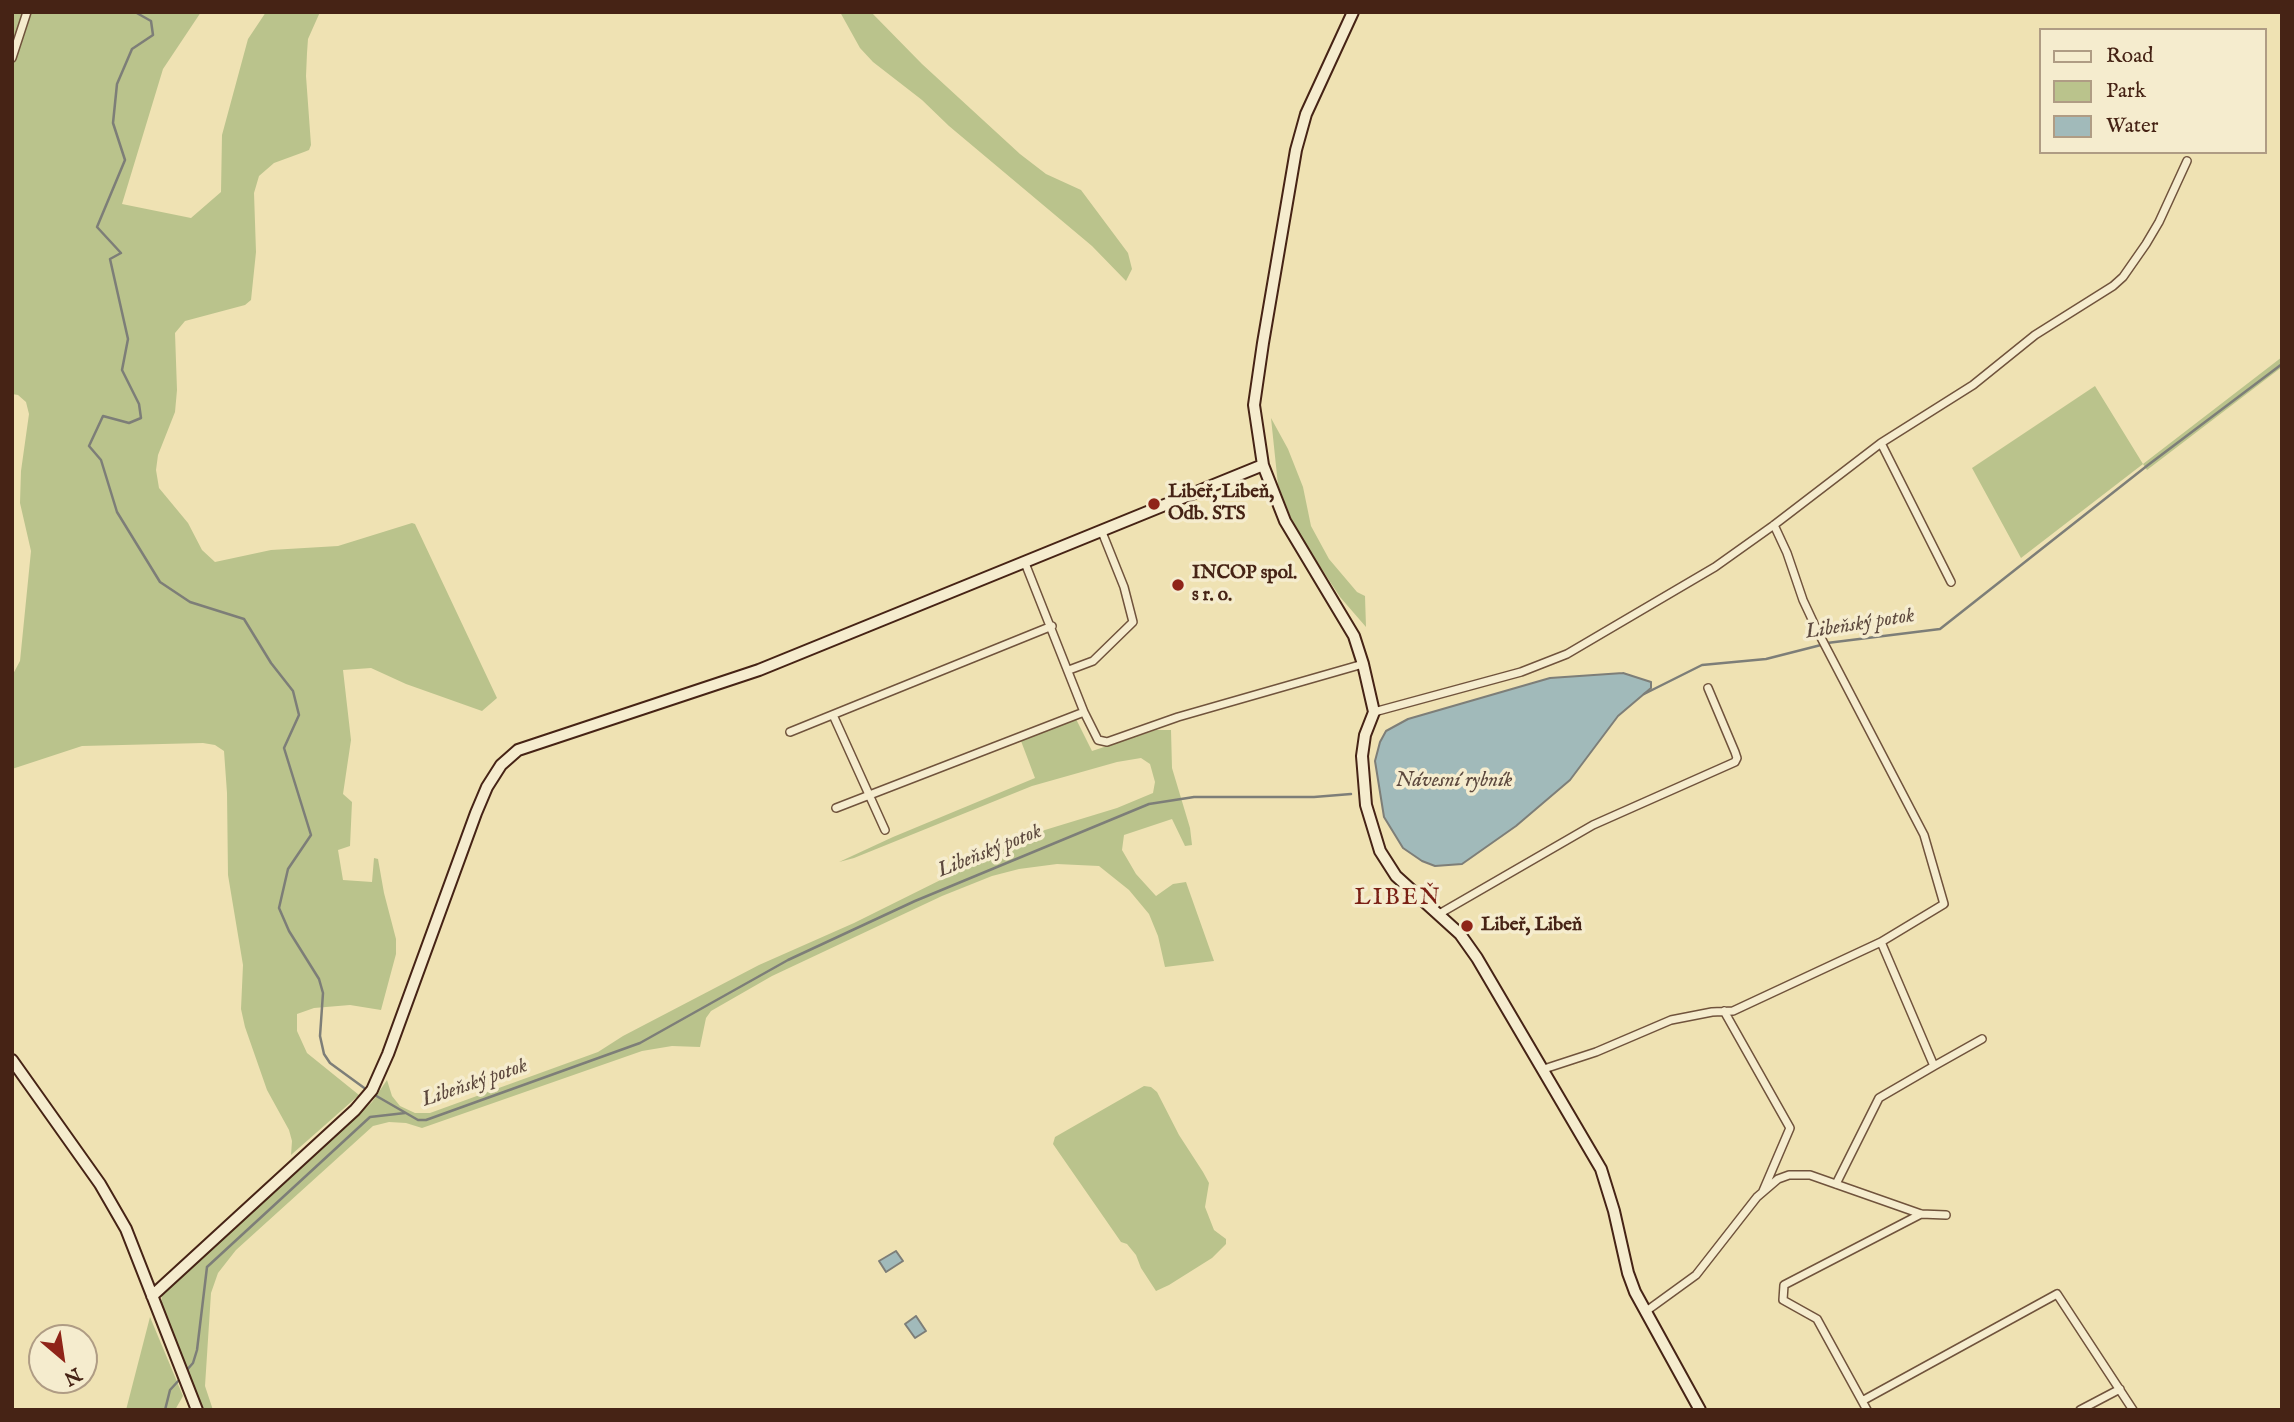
<!DOCTYPE html>
<html>
<head>
<meta charset="utf-8">
<style>
  body { margin:0 }
  #map { position:relative; width:2294px; height:1422px; overflow:hidden; background:#efe2b3; font-family:"IM FELL English",serif }
  canvas { display:block }
  .frame { position:absolute; inset:0; border:14px solid #462315; pointer-events:none }
  .legend { position:absolute; left:2039px; top:28px; width:228px; height:126px; box-sizing:border-box; background:#f5ecce; border:2px solid #af9c84; margin:0; padding:9px 12px; list-style:none; font-size:21px; color:#462315 }
  .legend li { display:flex; align-items:center; gap:14px; height:35px }
  .legend b { width:35px; border:2px solid #af9c84 }
  .north { position:absolute; left:28px; top:1324px; width:70px; height:70px; box-sizing:border-box; background:#f5ecce; border:2px solid #af9c84; border-radius:50%; rotate:151deg; font-size:19px; font-weight:700; line-height:28px; text-align:center; color:#462315 }
  .north::after { content:''; display:block; margin:auto; width:24px; height:32px; background:#8f2418; clip-path:polygon(50% 0,100% 100%,50% 72%,0 100%) }
</style>
</head>
<body>
<div id="map">
<canvas width="2294" height="1422"></canvas>
<div class="frame"></div>
<ul class="legend">
<li><b style="height:9px;background:#f5ecce"></b>Road</li>
<li><b style="height:19px;background:#bac38c"></b>Park</li>
<li><b style="height:19px;background:#a1baba"></b>Water</li>
</ul>
<div class="north">N</div>
</div>
<script>
const ctx = document.querySelector('canvas').getContext('2d');
ctx.lineJoin = 'round';
function fillPath(path, color) { ctx.fillStyle = color; ctx.fill(path, 'evenodd'); }
const shape = rows => new Path2D(rows.map(r => 'M' + r).join(''));
function trace(path, color, width, dash) { ctx.strokeStyle = color; ctx.lineWidth = width; ctx.lineCap = dash ? 'butt' : 'round'; ctx.setLineDash(dash || []); ctx.stroke(path); }
function drawText(font, color, halo, rows, align = 'center') {
  ctx.font = font + ' "IM FELL English",serif'; ctx.lineWidth = 7; ctx.setLineDash([]); ctx.textBaseline = 'middle'; ctx.strokeStyle = halo; ctx.fillStyle = color; for (const [text, x, y, turn = 0] of rows) {
    ctx.save(); ctx.translate(x, y); ctx.rotate((+turn || 0) * Math.PI / 180); ctx.textAlign = isNaN(turn) ? turn : align; if (halo) ctx.strokeText(text, 0, 0); ctx.fillText(text, 0, 0); ctx.restore();
  }
}
fillPath(shape([
  [12,12,201,12,163,69,122,204,191,218,221,192,222,135,248,39,266,12,320,12,308,39,307,53,306,76,311,145,309,150,304,152,274,163,259,176,254,193,256,252,251,300,245,305,185,321,175,333,177,390,175,412,158,455,156,470,159,488,188,523,202,550,215,562,271,550,338,546,412,523,415,524,497,698,482,711,406,684,371,668,343,670,351,740,343,794,352,802,350,846,338,850,343,880,372,882,374,858,378,859,384,893,396,939,396,954,381,1010,350,1005,314,1008,297,1014,297,1031,307,1053,359,1095,291,1155,292,1141,289,1130,267,1090,245,1027,241,1009,243,965,228,875,227,793,224,751,215,745,203,743,82,746,12,769,12,676,20,661,31,551,20,503,21,471,29,414,26,402,18,395,12,394],
  [840,12,871,12,922,64,1020,154,1046,174,1081,190,1128,253,1132,269,1126,281,1092,246,949,126,922,100,873,62,860,48],
  [2282,357,2282,367,2147,470,2143,464,2021,558,1972,468,2095,386,2143,464],
  [1271,418,1288,449,1303,487,1311,526,1329,559,1357,592,1365,596,1366,627,1340,597,1295,528,1278,485],
  [1076,719,1092,751,1156,730,1171,730,1172,768,1190,828,1192,845,1185,846,1172,819,1124,835,1122,850,1136,874,1156,896,1173,884,1186,882,1214,961,1165,967,1158,936,1149,914,1129,890,1099,866,1057,864,1019,869,992,876,942,896,772,976,711,1011,706,1018,700,1047,672,1046,642,1051,422,1128,406,1123,389,1122,373,1126,236,1250,218,1273,211,1293,205,1386,213,1410,203,1409,161,1305,162,1295,372,1102,387,1080,392,1096,400,1106,415,1113,430,1113,598,1052,623,1036,759,965,854,923,1035,833,1117,808,1153,793,1155,782,1150,764,1141,758,1117,762,1032,786,854,858,839,862,893,837,1035,778,1021,741],
  [1144,1086,1151,1087,1157,1092,1179,1135,1203,1172,1209,1183,1205,1207,1214,1230,1226,1239,1226,1244,1212,1258,1169,1285,1156,1291,1141,1268,1136,1255,1127,1244,1121,1242,1053,1144,1055,1137],
  [150,1317,183,1396,175,1410,126,1410]
]), '#bac38c');
const water = shape([
  [1623,673,1651,682,1651,688,1618,716,1570,780,1516,826,1462,864,1435,866,1422,861,1403,848,1384,817,1375,761,1380,742,1386,731,1408,719,1550,678,1623,673],
  [896,1251,903,1261,886,1272,879,1261,896,1251],
  [916,1316,926,1331,915,1338,905,1324,916,1316]
]);
fillPath(water, '#a1baba');
trace(water, '#7d7e78', 2);
trace(shape([
  [135,12,151,21,153,35,132,49,117,84,113,123,125,160,97,227,121,253,110,259,128,339,122,370,139,404,141,418,129,423,103,416,89,446,101,460,117,512,160,582,190,602,244,619,271,663,293,691,299,715,284,748,311,835,288,869,279,908,289,931,319,979,323,993,320,1036,324,1054,330,1063,367,1090],
  [1827,643,1940,629,2148,465,2282,364],
  [1644,694,1702,665,1766,659,1821,645],
  [373,1094,418,1120,426,1120,640,1043,788,960,915,901,1149,804,1194,797,1314,797,1351,794],
  [186,1371,193,1363,197,1350,207,1267,370,1117,405,1113],
  [165,1410,170,1390,180,1379]
]), '#7d7e78', 2.5);
const street = shape([
  [12,58,27,12],
  [1881,443,1951,582],
  [1025,563,1084,712,1098,740,1107,742,1178,717,1363,664],
  [1069,670,1093,661,1133,622,1124,587,1102,532],
  [1374,712,1521,672,1567,654,1715,567,1774,525,1881,443,1973,385,2035,335,2113,286,2123,277,2146,244,2159,222,2187,161],
  [833,715,885,830],
  [790,732,1052,626],
  [836,808,1084,712],
  [1439,914,1593,825,1735,762,1737,758,1735,752,1708,688],
  [1724,1011,1790,1128,1763,1191],
  [1934,1066,1982,1039],
  [1544,1069,1596,1052,1671,1020,1712,1012,1733,1011,1881,942,1944,904,1924,835,1817,630,1803,600,1787,553,1774,525],
  [1836,1184,1879,1098,1934,1066,1881,942],
  [1645,1312,1696,1275,1757,1197,1778,1179,1789,1175,1810,1175,1921,1214,1946,1215],
  [1862,1401,2057,1294,2133,1410],
  [1867,1410,1817,1319,1783,1300,1784,1285,1921,1214],
  [2080,1410,2120,1389]
]);
const secondary = shape([
  [1353,12,1306,114,1296,150,1263,343,1254,405,1263,465,1285,521,1354,636,1363,664,1374,712,1365,735,1362,756,1366,805,1380,851,1396,876,1460,934,1477,958,1601,1169,1614,1211,1628,1273,1635,1292,1700,1410],
  [12,1060,100,1184,126,1229,197,1410],
  [152,1296,355,1110,372,1090,388,1054,476,813,487,787,501,765,518,750,759,670,1263,465]
]);
trace(street, '#70533c', 10);
trace(secondary, '#462315', 14);
trace(street, '#f5ecce', 7);
trace(secondary, '#f5ecce', 10);
for (const [x, y, r, color] of [
  [1154,504,7,"#8f2418"],
  [1178,585,7,"#8f2418"],
  [1467,926,7,"#8f2418"]
]) { const dot = new Path2D(); dot.arc(x, y, r, 0, 2 * Math.PI); ctx.fillStyle = color; ctx.fill(dot); trace(dot, '#f5ecce', 2.5); }
drawText('bold 19px', '#462315', '#f5ecce', [
  ["Libeř, Libeň,",1168,493],
  ["Odb. STS",1168,515],
  ["INCOP spol.",1192,574],
  ["s r. o.",1192,596],
  ["Libeř, Libeň",1481,926]
], 'left');
drawText('italic 21px', '#5d493e', '#f5ecce', [
  ["Libeňský potok",1860,625,-9],
  ["Návesní rybník",1454,782],
  ["Libeňský potok",990,852,-22],
  ["Libeňský potok",475,1084,-19]
]);
ctx.letterSpacing = '2px';
drawText('23px', '#7a1f14', '#f5ecce', [
  ["LIBEŇ",1398,899]
]);
ctx.letterSpacing = '0px';
</script>
</body>
</html>
